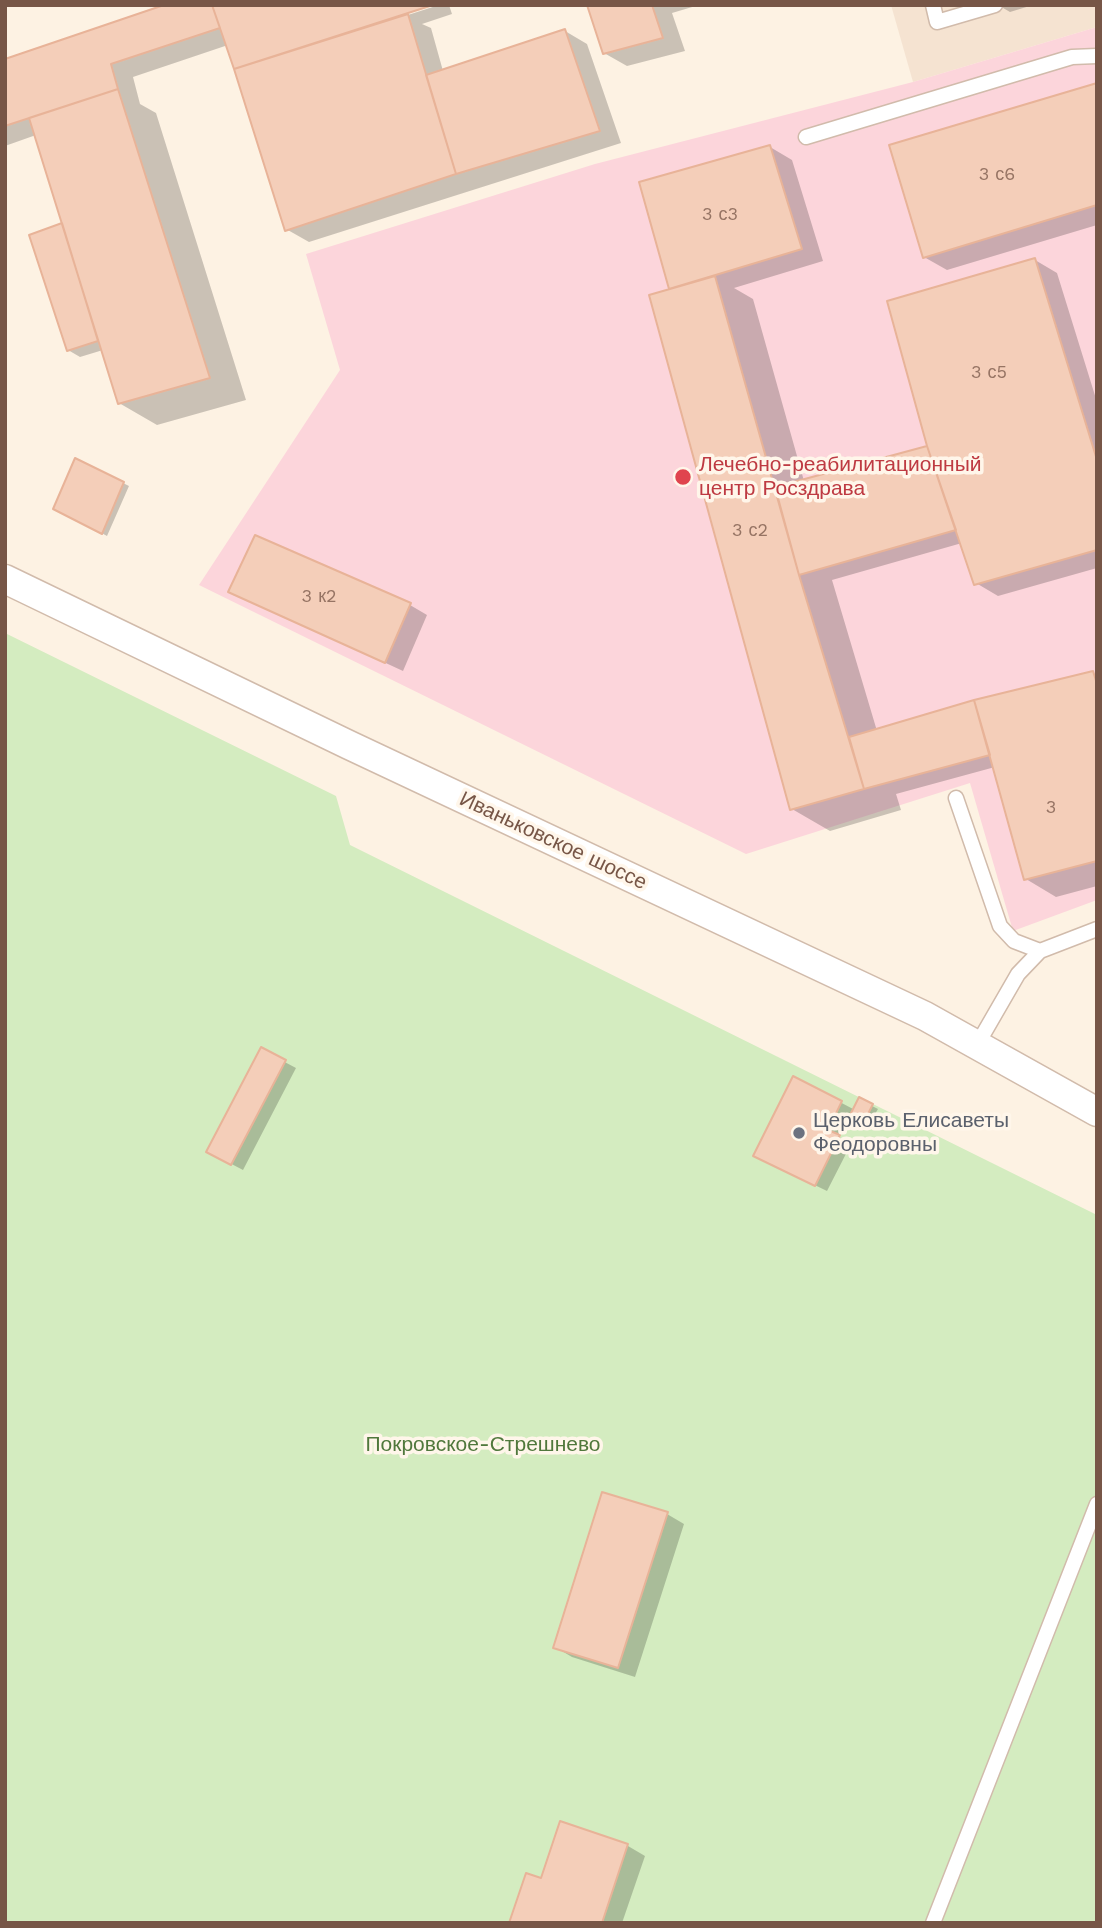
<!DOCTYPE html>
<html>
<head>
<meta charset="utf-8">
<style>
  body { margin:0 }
  #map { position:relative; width:1102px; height:1928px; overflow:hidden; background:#fdf2e3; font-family:"Work Sans",sans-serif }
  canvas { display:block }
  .frame { position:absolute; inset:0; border:7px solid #775647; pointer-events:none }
</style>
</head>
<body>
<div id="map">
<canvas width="1102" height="1928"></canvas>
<div class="frame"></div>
</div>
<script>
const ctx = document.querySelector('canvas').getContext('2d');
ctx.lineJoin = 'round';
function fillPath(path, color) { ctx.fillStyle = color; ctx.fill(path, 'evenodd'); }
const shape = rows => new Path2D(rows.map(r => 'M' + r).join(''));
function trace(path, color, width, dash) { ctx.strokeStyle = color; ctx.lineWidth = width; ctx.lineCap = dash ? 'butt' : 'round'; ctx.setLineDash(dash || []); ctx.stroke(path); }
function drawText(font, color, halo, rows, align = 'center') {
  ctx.font = font + ' "Work Sans",sans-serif'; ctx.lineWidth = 7; ctx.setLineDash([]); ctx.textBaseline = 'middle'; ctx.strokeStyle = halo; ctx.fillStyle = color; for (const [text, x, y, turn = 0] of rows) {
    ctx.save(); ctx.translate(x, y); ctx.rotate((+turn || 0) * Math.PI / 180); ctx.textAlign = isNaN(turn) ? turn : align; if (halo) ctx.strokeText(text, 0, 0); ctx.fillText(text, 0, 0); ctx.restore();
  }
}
fillPath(shape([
  [891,5,1097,5,1097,27,913,82]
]), '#f5e3d1');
fillPath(shape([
  [1097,27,1097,900,1013,931,970,783,746,854,199,585,340,370,306,254,595,164,913,82]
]), '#fcd5db');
fillPath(shape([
  [5,633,336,796,350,845,1097,1215,1097,1923,5,1923]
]), '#d4ecc0');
fillPath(shape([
  [170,5,428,5,246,63,246,67,439,5,449,5,452,14,422,24,431,28,443,71,565,31,587,44,621,143,309,242,286,229,228,45,133,77,140,104,156,113,246,400,157,425,119,403,103,350,80,357,68,350,63,225,36,135,5,146,5,61],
  [589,5,699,5,672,13,685,51,627,66,604,53],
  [998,5,1033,5,1010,12],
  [1097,84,1097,225,947,270,924,257],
  [770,147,792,160,823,261,734,288,753,299,804,481,929,447,1035,260,1057,273,1097,402,1097,568,998,596,976,583,962,543,832,580,877,731,1093,673,1097,675,1097,886,1056,897,1026,879,995,767,896,794,901,810,830,831,792,809,674,289,671,287],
  [123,483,129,486,107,536,56,508],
  [230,591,410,605,427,615,403,671],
  [262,1050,296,1068,243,1170,220,1158],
  [794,1078,855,1110,860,1100,878,1109,871,1121,852,1111,839,1137,851,1144,827,1191,767,1162],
  [667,1514,684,1524,635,1677,572,1657,555,1647],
  [561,1823,628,1846,645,1856,622,1923,511,1923,542,1880]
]), '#0003');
const building = shape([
  [164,5,212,5,220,28,111,64,118,89,5,126,5,59,164,5],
  [212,5,433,5,234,69,212,5],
  [587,5,652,5,663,38,603,54,587,5],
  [408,14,456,174,285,231,234,69,408,14],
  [565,29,600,131,456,174,426,75,565,29],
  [1097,83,1097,205,923,258,889,145,1097,83],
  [118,89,210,378,118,404,29,118,118,89],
  [770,145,802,249,669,289,639,182,770,145],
  [62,223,98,341,67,351,29,235,62,223],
  [1035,258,1097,460,1097,550,974,585,927,446,887,301,1035,258],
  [715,276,799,575,864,789,790,810,649,295,715,276],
  [927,446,956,530,799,575,775,487,927,446],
  [75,458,124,482,102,534,53,509,75,458],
  [255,535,411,603,385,663,228,592,255,535],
  [1093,671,1097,684,1097,861,1024,880,974,700,1093,671],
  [974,700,990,755,864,789,849,737,974,700],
  [261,1047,286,1060,231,1165,206,1152,261,1047],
  [793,1076,842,1101,828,1130,840,1135,815,1186,753,1156,793,1076],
  [859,1097,873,1104,865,1120,851,1113,859,1097],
  [602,1492,668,1512,618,1668,553,1648,602,1492],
  [560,1821,628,1844,602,1923,509,1923,526,1873,541,1878,560,1821]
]);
fillPath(building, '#f4ceb9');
trace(building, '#e8b398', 2);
const lane = shape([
  [933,5,937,22,995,5],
  [806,137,1072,57,1097,56],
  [956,798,1000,926,1014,941,1040,951],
  [977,1045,1018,974,1040,951,1097,929],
  [933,1923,1097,1504]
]);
const street = shape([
  [5,579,349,745,925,1016,1097,1112]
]);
trace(lane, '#d1bbab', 17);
trace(street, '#d1bbab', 31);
trace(lane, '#fff', 14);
trace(street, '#fff', 28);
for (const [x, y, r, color] of [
  [683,477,9,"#e0444e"],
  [799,1133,7,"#6b7280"]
]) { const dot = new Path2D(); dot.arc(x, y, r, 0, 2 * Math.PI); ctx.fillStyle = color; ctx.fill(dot); trace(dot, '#fff6ea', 2.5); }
drawText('18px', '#967464', null, [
  ["3 с6",997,175],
  ["3 с3",720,215],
  ["3 с5",989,373],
  ["3 с2",750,531],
  ["3 к2",319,597],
  ["3",1051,808]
]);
drawText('21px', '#be3a42', '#fff6ea', [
  ["Лечебно-реабилитационный",699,465],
  ["центр Росздрава",699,489]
], 'left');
drawText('21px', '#775647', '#fff6ea', [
  ["Иваньковское шоссе",553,841,25]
]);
drawText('21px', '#5b616d', '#fff6ea', [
  ["Церковь Елисаветы",813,1121],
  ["Феодоровны",813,1145]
], 'left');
drawText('21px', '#50783c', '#fff6ea', [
  ["Покровское-Стрешнево",483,1445]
]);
</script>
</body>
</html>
